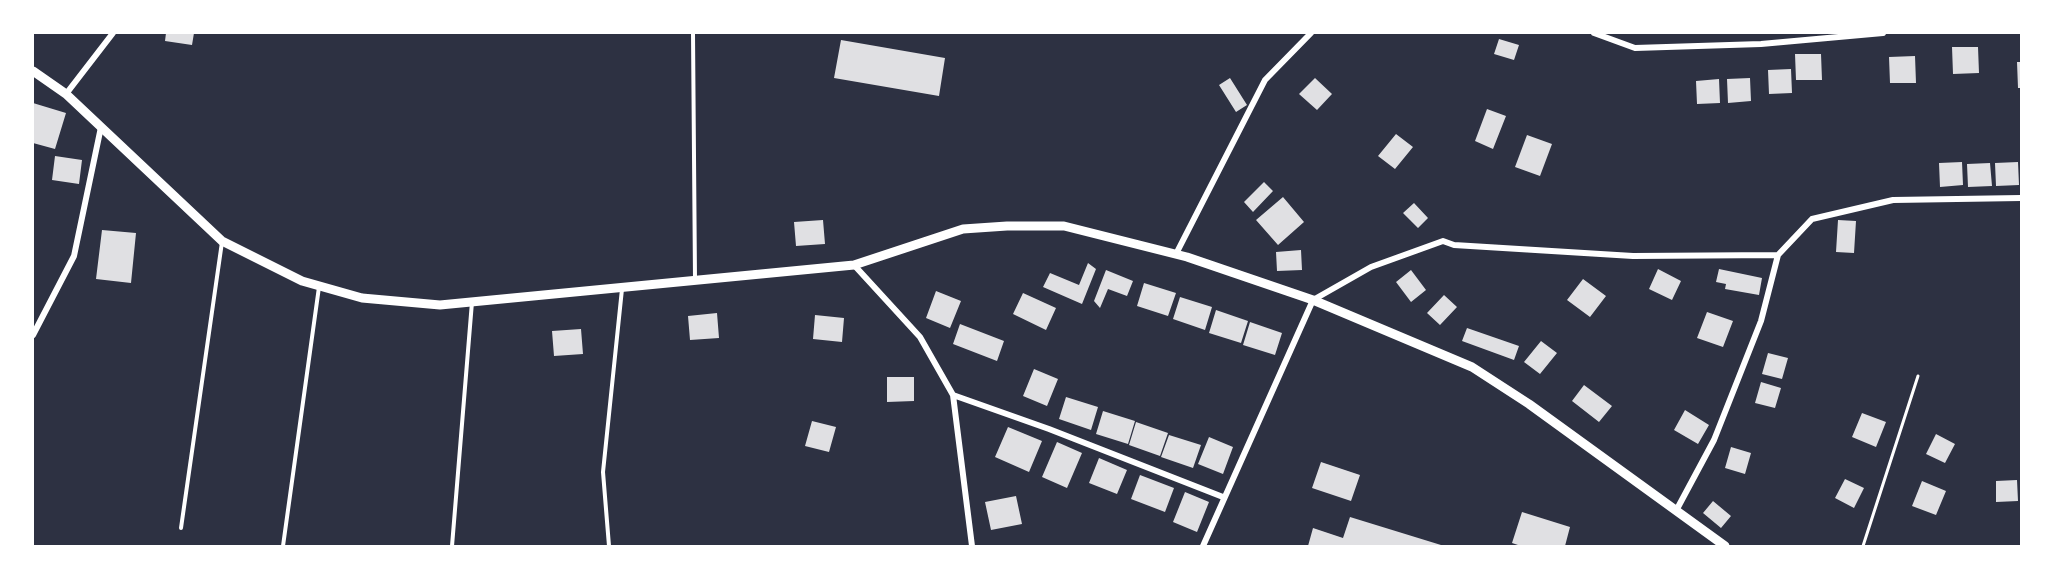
<!DOCTYPE html>
<html>
<head>
<meta charset="utf-8">
<style>
  body { margin:0 }
  #map { position:relative; width:2054px; height:579px; overflow:hidden; background:#2d3142; font-family:Lato,sans-serif }
  canvas { display:block }
  .frame { position:absolute; inset:0; border:34px solid #fff; pointer-events:none }
</style>
</head>
<body>
<div id="map">
<canvas width="2054" height="579"></canvas>
<div class="frame"></div>
</div>
<script>
const ctx = document.querySelector('canvas').getContext('2d');
ctx.lineJoin = 'round';
function fillPath(path, color) { ctx.fillStyle = color; ctx.fill(path, 'evenodd'); }
const shape = rows => new Path2D(rows.map(r => 'M' + r).join(''));
function trace(path, color, width, dash) { ctx.strokeStyle = color; ctx.lineWidth = width; ctx.lineCap = dash ? 'butt' : 'round'; ctx.setLineDash(dash || []); ctx.stroke(path); }
fillPath(shape([
  [166,33,194,33,192,45,165,41],
  [1499,39,1519,45,1514,60,1494,54],
  [841,40,945,58,939,96,834,78],
  [1952,47,1978,47,1979,73,1953,74],
  [1795,54,1821,54,1822,80,1796,80],
  [1915,56,1916,83,1890,83,1889,57],
  [2017,62,2021,62,2021,88,2018,88],
  [1791,69,1792,93,1769,94,1768,70],
  [1230,78,1247,105,1236,112,1219,85],
  [1315,78,1332,94,1317,110,1299,94],
  [1750,78,1751,101,1728,103,1727,79],
  [1719,79,1720,103,1697,104,1696,81],
  [33,103,66,113,55,149,33,143],
  [1487,109,1506,116,1493,149,1475,141],
  [1396,134,1413,147,1395,169,1378,156],
  [1527,135,1552,144,1540,176,1515,167],
  [55,156,82,160,79,184,52,180],
  [1962,162,1963,185,1940,187,1939,163],
  [2018,162,2019,185,1996,186,1995,163],
  [1990,163,1992,186,1968,187,1967,164],
  [1264,182,1273,191,1253,212,1244,202],
  [1283,197,1304,222,1278,245,1256,220],
  [1414,203,1428,218,1418,228,1403,213],
  [823,220,825,244,796,246,794,222],
  [1838,220,1856,221,1854,253,1836,252],
  [102,230,136,233,131,283,96,279],
  [1301,250,1302,270,1277,271,1276,252],
  [1088,263,1096,269,1082,304,1043,287,1050,273,1079,285],
  [1658,269,1681,281,1672,300,1649,289],
  [1719,269,1762,278,1759,295,1725,289,1726,284,1716,282],
  [1106,270,1133,281,1127,296,1108,289,1100,308,1094,301],
  [1411,270,1426,290,1411,302,1396,282],
  [1583,279,1606,296,1590,317,1567,300],
  [1144,283,1176,293,1168,316,1137,306],
  [936,291,961,301,950,328,926,318],
  [1023,293,1056,308,1046,330,1013,314],
  [1444,295,1457,307,1440,325,1427,313],
  [1180,297,1212,307,1205,330,1173,319],
  [1216,310,1248,321,1241,343,1209,333],
  [1707,312,1733,321,1723,347,1697,338],
  [717,313,719,338,690,340,688,316],
  [815,315,844,318,842,342,813,339],
  [1250,322,1282,333,1275,355,1243,345],
  [960,324,1004,341,997,361,953,344],
  [1467,328,1519,346,1514,360,1462,341],
  [581,329,583,354,554,356,552,331],
  [1541,341,1557,353,1540,374,1524,362],
  [1768,353,1788,358,1782,379,1762,374],
  [1034,369,1058,379,1047,406,1023,396],
  [887,377,914,377,914,401,887,402],
  [1761,382,1781,388,1775,408,1755,403],
  [1584,385,1612,406,1599,422,1572,401],
  [1066,397,1098,407,1091,430,1059,419],
  [1685,410,1709,425,1698,444,1674,430],
  [1103,411,1135,421,1128,444,1096,434],
  [1862,413,1886,422,1876,447,1852,437],
  [812,421,836,427,829,452,805,446],
  [1136,422,1168,433,1160,456,1129,445],
  [1008,427,1042,441,1029,472,995,457],
  [1936,434,1955,444,1945,463,1926,454],
  [1169,435,1201,445,1193,468,1161,457],
  [1209,437,1233,447,1223,474,1198,464],
  [1057,442,1082,453,1067,488,1042,477],
  [1731,447,1751,453,1745,474,1725,468],
  [1099,458,1127,470,1117,494,1089,483],
  [1321,462,1360,475,1351,501,1312,488],
  [1140,475,1174,488,1165,512,1131,499],
  [1845,479,1864,488,1854,508,1835,498],
  [2017,480,2018,501,1996,502,1996,481],
  [1922,481,1946,491,1936,515,1912,506],
  [1185,492,1209,502,1197,532,1173,522],
  [1016,496,1022,524,991,530,985,502],
  [1713,501,1731,516,1721,528,1703,513],
  [1522,512,1570,527,1565,546,1521,546,1512,543],
  [1350,517,1441,545,1441,546,1308,546,1313,528,1343,538]
]), '#e0e0e3');
trace(shape([
  [1863,546,1918,376]
]), '#fff', 3);
trace(shape([
  [693,33,695,279],
  [181,528,222,242],
  [283,546,319,287],
  [452,546,472,302],
  [609,546,603,472,622,289]
]), '#fff', 4);
trace(shape([
  [1594,33,1635,48,1761,44,1883,33],
  [66,94,113,33],
  [1176,254,1265,80,1311,33],
  [854,265,920,337,953,395,972,546],
  [33,335,74,256,101,127],
  [953,395,1049,429,1223,497],
  [1677,509,1714,440,1761,321,1778,255,1812,219,1893,200,2021,198],
  [1203,546,1313,300,1371,267,1443,241,1454,245,1633,256,1778,255]
]), '#fff', 6);
trace(shape([
  [33,71,66,94,222,241,302,281,362,298,440,305,854,265,963,229,1007,226,1064,226,1187,257,1313,300,1472,367,1529,404,1725,546]
]), '#fff', 9);
</script>
</body>
</html>
